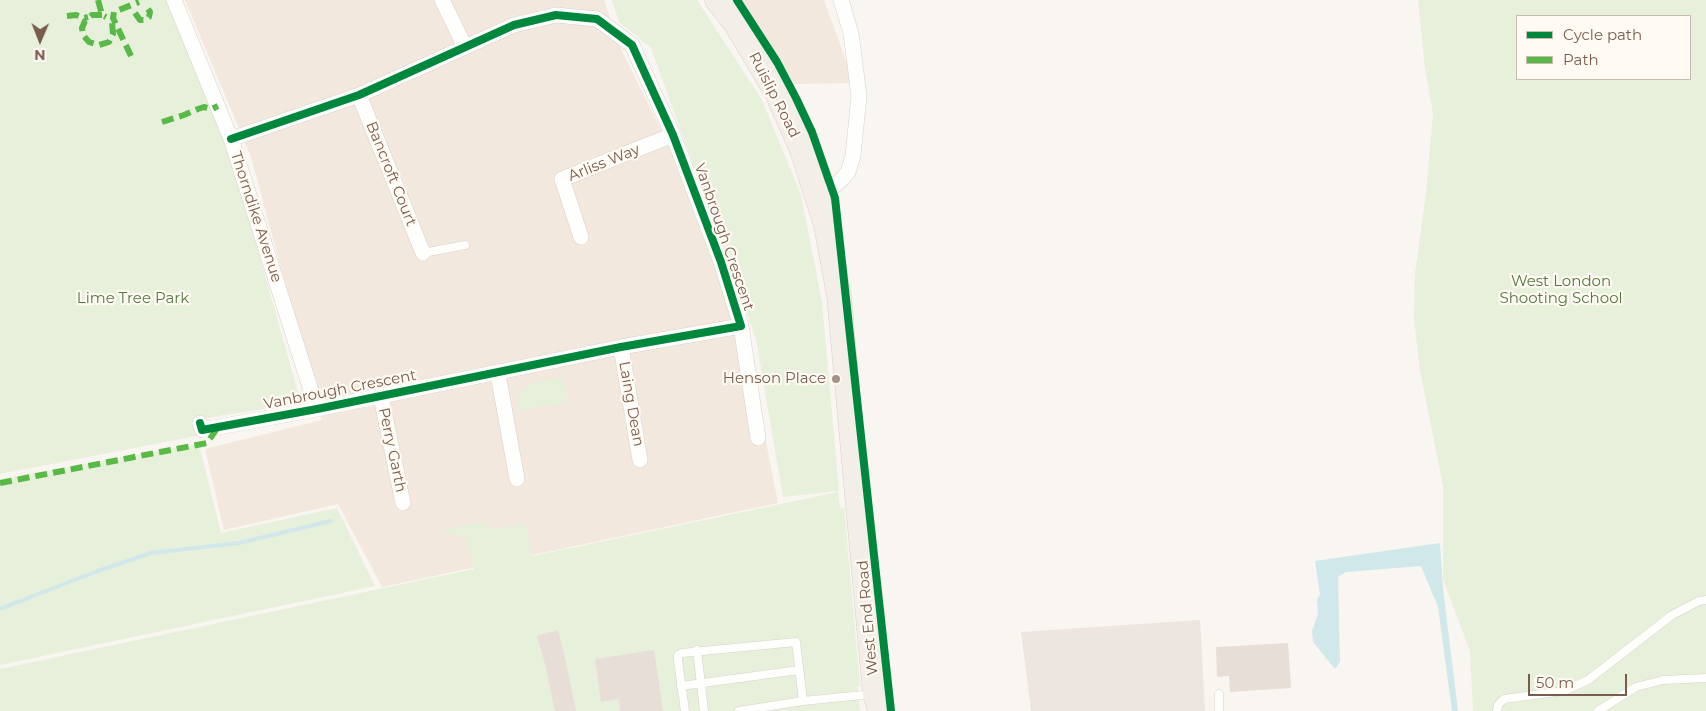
<!DOCTYPE html>
<html>
<head>
<meta charset="utf-8">
<style>
  body { margin:0 }
  #map { position:relative; width:1706px; height:711px; overflow:hidden; background:#f9f5f0; font-family:Montserrat,sans-serif }
  canvas { display:block }
  .legend { position:absolute; left:1516px; top:15px; width:175px; height:65px; box-sizing:border-box; background:#fffaf3; border:1px solid #cabbb1; margin:0; padding:6px 9px; list-style:none; font-size:15px; color:#7a5c4d }
  .legend li { display:flex; align-items:center; gap:10px; height:25px }
  .legend b { width:25px; border:1px solid #cabbb1 }
  .north { position:absolute; left:15px; top:15px; width:50px; height:50px; -webkit-text-stroke:4px #fffaf3; paint-order:stroke; rotate:181deg; font-size:14px; font-weight:700; line-height:20px; text-align:center; color:#7a5c4d }
  .north::after { content:''; display:block; margin:auto; width:18px; height:22px; background:#7a5c4d; clip-path:polygon(50% 0,100% 100%,50% 72%,0 100%) }
  .scale { position:absolute; left:1528px; top:674px; width:99px; height:22px; box-sizing:border-box; border:2px solid #7a5c4d; border-top:0; padding-left:6px; font-size:15px; line-height:18px; white-space:nowrap; color:#7a5c4d; -webkit-text-stroke:4px #fffaf3; paint-order:stroke }
</style>
</head>
<body>
<div id="map">
<canvas width="1706" height="711"></canvas>
<ul class="legend">
<li><b style="height:6px;background:#00873e"></b>Cycle path</li>
<li><b style="height:6px;background:#58b947"></b>Path</li>
</ul>
<div class="north">N</div>
<div class="scale">50 m</div>
</div>
<script>
const ctx = document.querySelector('canvas').getContext('2d');
ctx.lineJoin = 'round';
function fillPath(path, color) { ctx.fillStyle = color; ctx.fill(path, 'evenodd'); }
const shape = rows => new Path2D(rows.map(r => 'M' + r).join(''));
function trace(path, color, width, dash) { ctx.strokeStyle = color; ctx.lineWidth = width; ctx.lineCap = dash ? 'butt' : 'round'; ctx.setLineDash(dash || []); ctx.stroke(path); }
function drawText(font, color, halo, rows, align = 'center') {
  ctx.font = font + ' Montserrat,sans-serif'; ctx.lineWidth = 4.5; ctx.setLineDash([]); ctx.textBaseline = 'middle'; ctx.strokeStyle = halo; ctx.fillStyle = color; for (const [text, x, y, turn = 0] of rows) {
    ctx.save(); ctx.translate(x, y); ctx.rotate((+turn || 0) * Math.PI / 180); ctx.textAlign = isNaN(turn) ? turn : align; if (halo) ctx.strokeText(text, 0, 0); ctx.fillText(text, 0, 0); ctx.restore();
  }
}
fillPath(shape([
  [185,0,604,0,619,45,677,162,742,320,778,503,382,587,338,504,224,530,205,449,322,420,251,157],
  [741,0,824,0,854,83,792,84]
]), '#f2e8de');
fillPath(shape([
  [1200,620,1205,711,1031,711,1021,632]
]), '#ede5e0');
fillPath(shape([
  [0,0,166,0,232,158,301,403,193,420,196,436,0,474],
  [612,0,697,0,762,100,801,195,822,302,839,491,783,497,756,339,651,48,619,22],
  [1418,0,1706,0,1706,711,1473,711,1470,651,1443,579,1443,486,1420,371,1414,319,1415,273,1426,193,1433,114,1425,68],
  [1517,16,1690,16,1690,79,1517,79],
  [563,377,568,403,541,406,519,411,518,405,519,397,522,391,528,384],
  [199,444,221,533,337,508,375,586,0,665,0,479],
  [838,492,840,508,844,507,860,686,857,687,860,711,0,711,0,669,474,569,465,537,438,531,485,521,488,530,525,523,533,556]
]), '#e7f0db');
fillPath(shape([
  [1440,543,1443,589,1458,711,1452,711,1438,607,1421,566,1346,572,1338,577,1340,662,1335,669,1313,642,1312,631,1318,614,1317,600,1320,594,1315,561]
]), '#d0e8ea');
trace(shape([
  [0,609,95,572,151,553,239,543,331,521]
]), '#d0e8ea', 4);
fillPath(shape([
  [558,630,565,658,576,711,555,711,545,664,537,636],
  [1288,643,1291,688,1230,692,1229,676,1217,677,1216,647],
  [654,650,663,711,620,711,619,699,601,702,595,659]
]), '#e6ded7');
const service = shape([
  [423,253,465,245],
  [697,650,704,711],
  [681,686,799,670],
  [685,711,678,660,678,655,682,653,796,642,803,701],
  [739,711,803,701,873,694],
  [1219,711,1219,694],
  [1497,711,1498,705,1504,699,1564,691,1588,680,1672,615,1699,601,1706,600],
  [1598,711,1636,687,1663,680,1706,678]
]);
const minor = shape([
  [174,0,231,139,317,409],
  [442,0,465,47],
  [359,95,423,253],
  [818,197,832,188,843,178,848,172,853,156,859,96,851,33,841,0],
  [581,237,562,179,673,135],
  [741,326,758,438],
  [621,347,640,460],
  [498,374,517,479],
  [381,397,403,503],
  [200,423,202,430,317,409,621,347,741,326,721,262,673,135,632,45,597,19,556,15,514,25,359,95,231,139]
]);
const primary = shape([
  [717,0,736,24,777,93,802,150,826,225,839,296,875,694,880,711]
]);
trace(service, '#d7d1cb', 9);
trace(minor, '#d7d1cb', 16);
trace(primary, '#dad1cc', 25);
trace(service, '#fefefd', 8);
trace(minor, '#fefefd', 15);
trace(primary, '#f3eee8', 24);
trace(shape([
  [98,0,102,15,106,17],
  [135,13,140,20,145,20,149,17,150,12,148,9],
  [102,15,92,15,85,21,82,28,83,35,89,42,99,45,109,42,113,34,112,21],
  [67,16,76,15,84,18,88,17],
  [131,56,113,18,114,12,139,2],
  [162,122,184,115,198,109,204,107,212,109,218,106],
  [0,483,207,443,218,427]
]), '#58b947', 6, [12, 6]);
trace(shape([
  [737,0,777,62,796,98,812,132,835,198,891,711],
  [200,423,202,430,317,409,621,347,741,326,721,262,673,135,632,45,597,19,556,15,514,25,359,95,231,139]
]), '#00873e', 8);
for (const [x, y, r, color] of [
  [836,379,5,"#a69286"]
]) { const dot = new Path2D(); dot.arc(x, y, r, 0, 2 * Math.PI); ctx.fillStyle = color; ctx.fill(dot); trace(dot, '#fffaf3', 2); }
drawText('15px', '#7a5c4d', '#fffaf3', [
  ["Ruislip Road",774,95,63],
  ["Arliss Way",604,163,-22],
  ["Bancroft Court",391,174,68],
  ["Thorndike Avenue",256,217,72],
  ["Vanbrough Crescent",724,237,71],
  ["Vanbrough Crescent",340,390,-11],
  ["Laing Dean",631,404,80],
  ["Perry Garth",392,450,78],
  ["West End Road",868,618,-95]
]);
drawText('15px', '#537a41', '#fffaf3', [
  ["West London",1561,282],
  ["Shooting School",1561,299],
  ["Lime Tree Park",133,299]
]);
drawText('15px', '#7a5c4d', '#fffaf3', [
  ["Henson Place",826,379]
], 'right');
</script>
</body>
</html>
